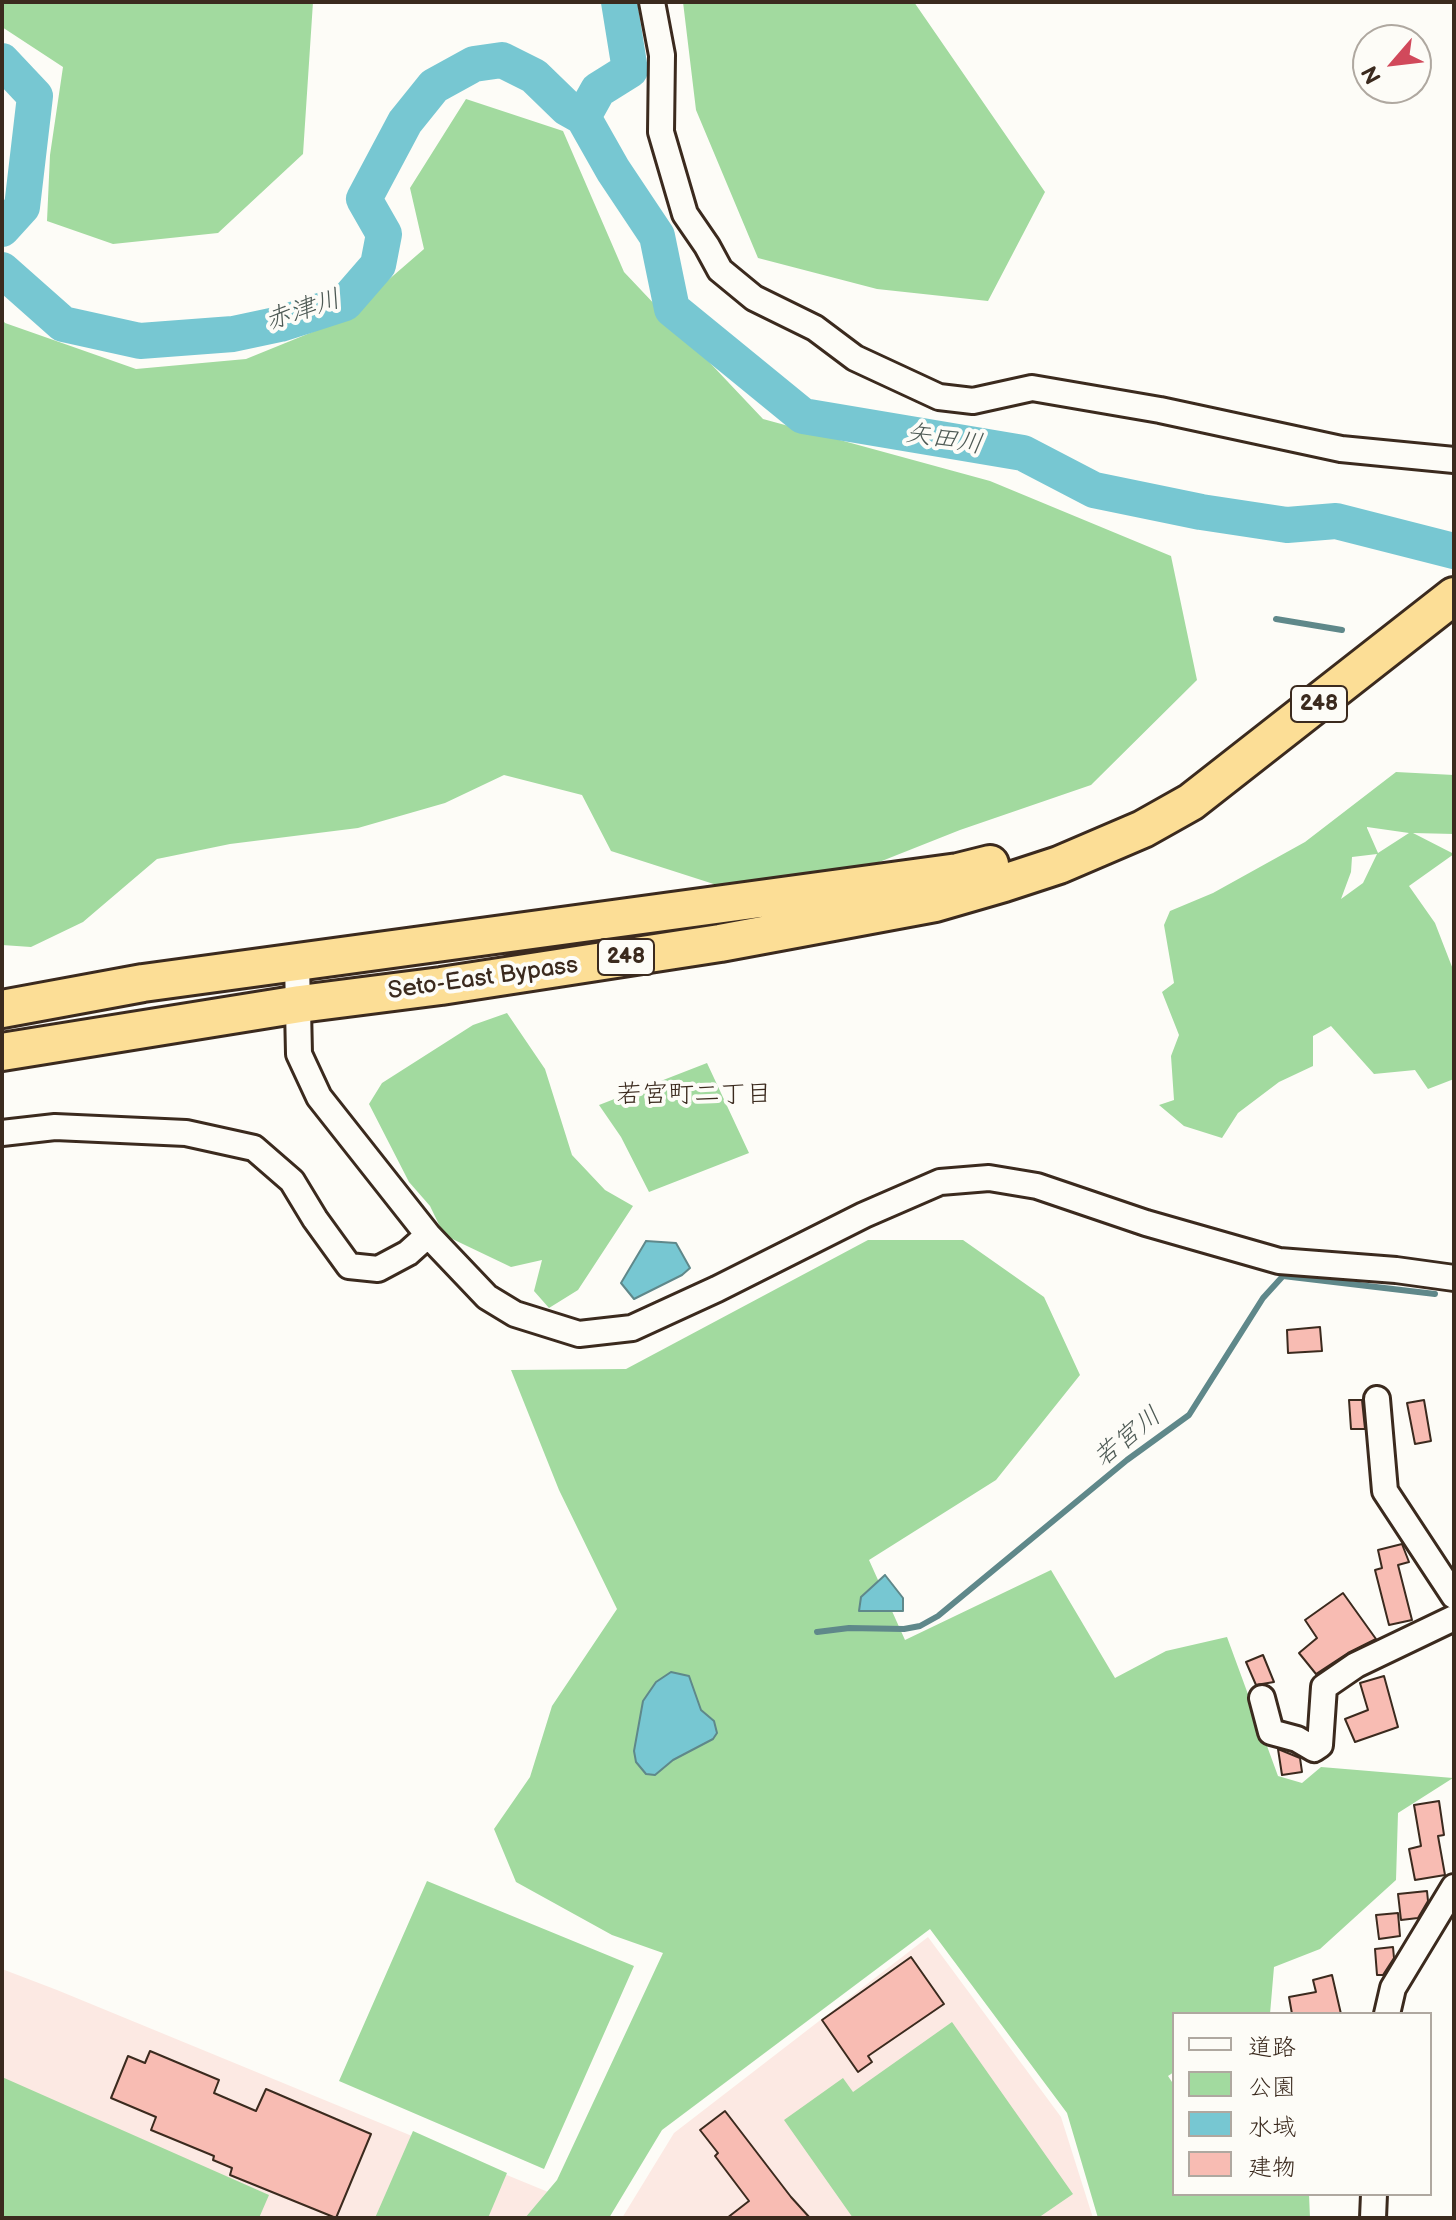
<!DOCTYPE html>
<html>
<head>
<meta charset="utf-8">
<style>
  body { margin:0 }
  #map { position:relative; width:1456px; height:2220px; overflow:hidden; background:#fdfcf7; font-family:"Balsamiq Sans","Klee One",sans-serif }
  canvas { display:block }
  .frame { position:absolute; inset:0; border:4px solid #3b2a1e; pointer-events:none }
  .legend { position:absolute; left:1172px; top:2012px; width:260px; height:184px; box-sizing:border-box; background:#fdfcf7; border:2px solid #afa8a0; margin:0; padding:10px 14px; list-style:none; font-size:24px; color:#3b2a1e }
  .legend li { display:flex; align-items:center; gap:16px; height:40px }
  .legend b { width:40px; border:2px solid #afa8a0 }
  .north { position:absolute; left:1352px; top:24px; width:80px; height:80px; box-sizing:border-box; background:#fdfcf7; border:2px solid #afa8a0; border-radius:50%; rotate:242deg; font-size:22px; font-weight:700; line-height:32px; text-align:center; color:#3b2a1e }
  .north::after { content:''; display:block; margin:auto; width:28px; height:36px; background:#d1495b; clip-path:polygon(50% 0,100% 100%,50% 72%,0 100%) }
</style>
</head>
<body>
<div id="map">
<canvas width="1456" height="2220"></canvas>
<div class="frame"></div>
<ul class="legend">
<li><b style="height:10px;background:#fdfcf7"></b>道路</li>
<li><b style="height:22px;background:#a2da9f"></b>公園</li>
<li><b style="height:22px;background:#77c7d2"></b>水域</li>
<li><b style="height:22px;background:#f8bcb3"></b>建物</li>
</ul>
<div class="north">N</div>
</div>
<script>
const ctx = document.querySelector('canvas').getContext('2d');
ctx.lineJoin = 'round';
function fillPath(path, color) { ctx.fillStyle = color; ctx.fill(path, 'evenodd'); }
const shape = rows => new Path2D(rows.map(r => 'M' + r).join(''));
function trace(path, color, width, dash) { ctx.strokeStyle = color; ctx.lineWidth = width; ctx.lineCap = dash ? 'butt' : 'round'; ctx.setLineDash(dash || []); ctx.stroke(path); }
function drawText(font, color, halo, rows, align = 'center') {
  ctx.font = font + ' "Balsamiq Sans","Klee One",sans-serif'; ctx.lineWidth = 8; ctx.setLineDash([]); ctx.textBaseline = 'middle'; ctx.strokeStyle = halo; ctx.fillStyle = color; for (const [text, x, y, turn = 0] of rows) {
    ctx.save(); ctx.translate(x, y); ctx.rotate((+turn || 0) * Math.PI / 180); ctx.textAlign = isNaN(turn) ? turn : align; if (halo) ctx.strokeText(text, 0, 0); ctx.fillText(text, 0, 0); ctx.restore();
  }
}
fillPath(shape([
  [928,1937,1061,2117,1093,2218,622,2218,674,2133],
  [2,1969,57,1990,570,2201,561,2218,2,2218]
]), '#fce9e3');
fillPath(shape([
  [2,2,313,2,303,154,218,233,113,244,47,221,50,155,63,67,2,27],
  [683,2,914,2,1045,192,988,301,877,289,758,258,696,110],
  [466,99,563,131,624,272,763,419,990,481,1171,556,1197,680,1091,785,960,830,849,874,751,896,611,851,582,795,504,775,445,803,358,828,230,844,157,859,83,922,31,947,2,945,2,319,5,323,136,369,246,359,342,320,424,249,410,188],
  [1396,772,1454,775,1454,834,1413,833,1454,854,1409,886,1435,923,1454,972,1454,1079,1428,1089,1415,1070,1374,1074,1331,1026,1313,1036,1313,1066,1279,1082,1238,1113,1222,1138,1184,1126,1159,1105,1174,1100,1171,1056,1179,1035,1162,992,1174,983,1164,925,1170,911,1213,893,1305,842],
  [1367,828,1367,827,1409,833,1378,853],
  [1377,854,1363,883,1341,899,1351,872,1352,857],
  [507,1013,545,1069,572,1155,605,1190,633,1206,578,1290,549,1308,534,1291,542,1260,511,1267,444,1235,430,1206,409,1182,369,1104,382,1083,473,1025],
  [707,1063,749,1153,649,1192,621,1137,599,1105],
  [868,1240,963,1240,1044,1297,1080,1375,996,1480,869,1560,905,1640,1051,1570,1115,1678,1166,1651,1227,1637,1278,1776,1302,1783,1321,1767,1453,1778,1398,1813,1396,1880,1320,1949,1274,1967,1270,2014,1174,2014,1174,2072,1168,2076,1174,2085,1174,2194,1309,2194,1310,2218,1098,2218,1067,2113,930,1929,662,2130,609,2218,525,2218,557,2180,663,1953,612,1935,516,1882,494,1829,530,1777,552,1706,617,1609,559,1490,511,1370,626,1369],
  [427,1881,634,1966,544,2169,339,2081],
  [952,2022,1073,2194,1038,2218,853,2218,784,2120,843,2078,853,2092],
  [2,2077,269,2195,259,2218,2,2218],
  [413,2131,507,2173,488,2218,375,2218]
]), '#a2da9f');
const water = shape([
  [646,1241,676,1243,690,1268,682,1275,634,1299,621,1283,646,1241],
  [885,1575,903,1598,903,1611,859,1611,861,1597,885,1575],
  [671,1672,689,1676,701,1710,714,1721,717,1733,713,1739,673,1760,655,1775,646,1774,636,1762,634,1751,643,1701,656,1682,671,1672]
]);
fillPath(water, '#77c7d2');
trace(water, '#5f888a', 2);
trace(shape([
  [1276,619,1342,630],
  [817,1632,849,1628,904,1629,920,1626,938,1616,1127,1460,1189,1415,1263,1298,1283,1276,1435,1294]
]), '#5f888a', 6);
trace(shape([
  [2,61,35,96,22,207,2,229],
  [583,117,598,90,630,70,619,2],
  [2,270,63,324,140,341,233,334,280,324,345,303,378,265,384,234,364,199,405,122,434,86,474,64,502,60,534,76,567,108,583,117,613,170,657,236,672,309,803,416,1023,453,1094,490,1201,512,1287,525,1336,521,1454,551]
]), '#77c7d2', 36);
const building = shape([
  [1320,1327,1322,1351,1288,1353,1287,1330,1320,1327],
  [1349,1400,1362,1400,1365,1429,1351,1429,1349,1400],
  [1424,1400,1431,1441,1415,1444,1407,1403,1424,1400],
  [1402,1544,1409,1562,1398,1565,1412,1620,1389,1625,1375,1570,1382,1568,1378,1550,1402,1544],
  [1343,1593,1376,1639,1348,1653,1316,1674,1299,1653,1317,1638,1305,1620,1343,1593],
  [1263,1655,1274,1682,1256,1685,1246,1662,1263,1655],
  [1384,1676,1398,1727,1355,1742,1345,1719,1368,1710,1360,1683,1384,1676],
  [1278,1749,1300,1758,1302,1772,1282,1775,1278,1749],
  [1439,1801,1444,1835,1438,1836,1445,1875,1415,1880,1409,1849,1421,1846,1414,1805,1439,1801],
  [1427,1891,1428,1901,1418,1918,1401,1920,1398,1894,1427,1891],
  [1398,1913,1400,1936,1379,1939,1376,1915,1398,1913],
  [1393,1947,1394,1958,1383,1975,1377,1975,1375,1949,1393,1947],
  [911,1957,944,2004,868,2056,872,2062,858,2072,822,2020,911,1957],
  [1332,1975,1341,2014,1292,2014,1289,1997,1316,1992,1313,1980,1332,1975],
  [150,2051,219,2080,214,2093,256,2111,266,2089,371,2134,336,2218,230,2175,232,2168,213,2160,214,2156,151,2130,156,2117,111,2098,128,2056,145,2063,150,2051],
  [725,2111,791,2197,810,2218,727,2218,749,2201,715,2156,718,2153,700,2130,725,2111]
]);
fillPath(building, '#f8bcb3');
trace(building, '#3b2a1e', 2);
const minor = shape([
  [652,2,662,55,661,132,685,214,707,246,720,270,754,298,815,328,855,358,939,397,973,401,1032,388,1160,410,1341,449,1454,460],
  [297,963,299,1054,319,1097,428,1235],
  [2,1133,55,1127,186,1133,254,1148,292,1181,315,1219,349,1266,378,1269,408,1253,428,1235,487,1297,515,1314,579,1334,632,1328,717,1289,864,1215,940,1182,989,1178,1037,1186,1146,1223,1279,1261,1396,1270,1454,1278],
  [1377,1399,1385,1491,1454,1596],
  [1262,1698,1271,1732,1297,1739,1314,1749,1320,1745,1324,1687,1356,1665,1454,1618],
  [1387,2014,1393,1988,1454,1887],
  [1373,2218,1374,2194]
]);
const highway = shape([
  [2,1009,143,983,958,872,990,864],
  [2,1052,300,1004,441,986,720,943,935,903,1004,883,1059,865,1143,829,1191,802,1454,596]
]);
trace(minor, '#3b2a1e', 30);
trace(highway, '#3b2a1e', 42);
trace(minor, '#fdfcf7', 24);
trace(highway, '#fcde96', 36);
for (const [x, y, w] of [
  [1319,704,56],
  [626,957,56]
]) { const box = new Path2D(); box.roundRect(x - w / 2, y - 18, w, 36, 6); ctx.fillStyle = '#fdfcf7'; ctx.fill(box); trace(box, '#3b2a1e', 2); }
drawText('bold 22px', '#3b2a1e', null, [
  ["248",1319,704],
  ["248",626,957]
]);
drawText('24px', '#3b2a1e', '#fdfcf7', [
  ["Seto-East Bypass",483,979,-8]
]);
drawText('italic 26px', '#4d5954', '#fdfcf7', [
  ["赤津川",303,311,-18],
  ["矢田川",944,440,9],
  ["若宮川",1128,1438,-39]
]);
drawText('26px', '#3b2a1e', '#fdfcf7', [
  ["若宮町二丁目",694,1095]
]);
</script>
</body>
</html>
